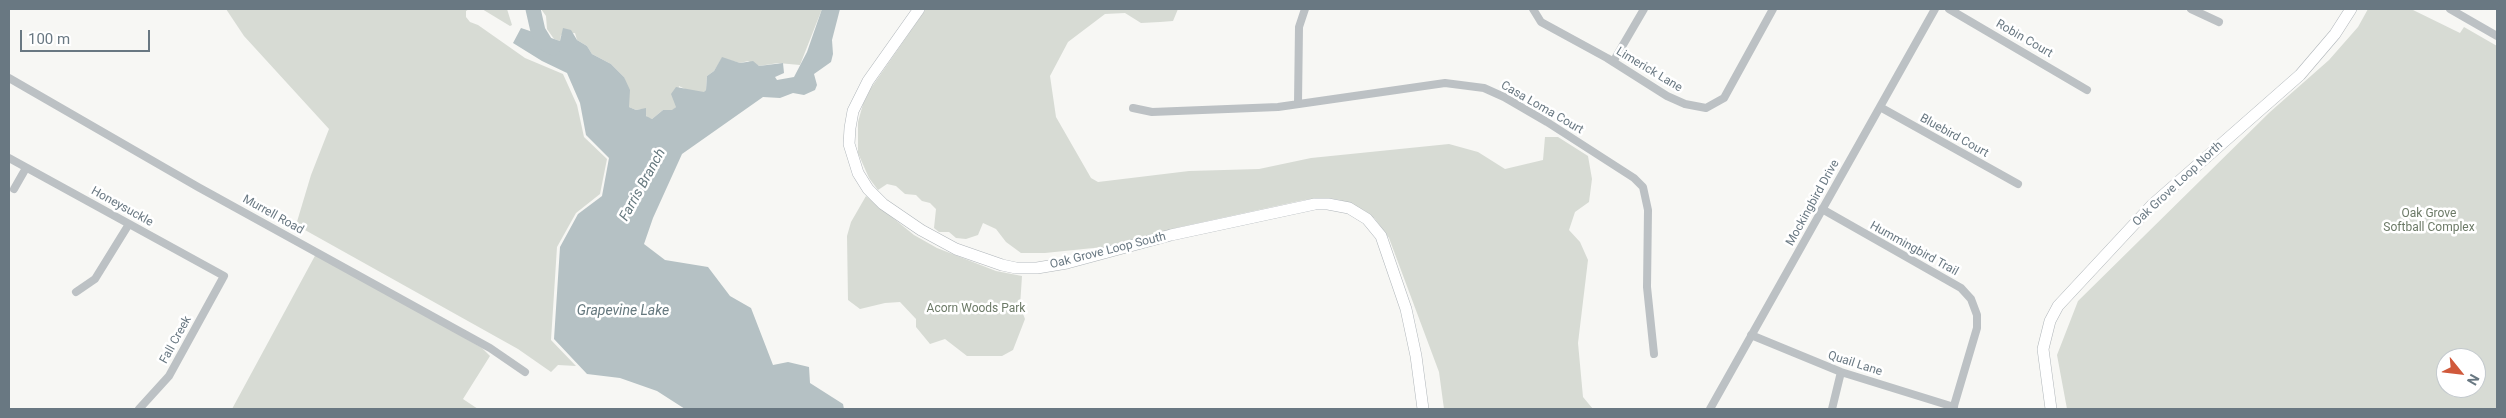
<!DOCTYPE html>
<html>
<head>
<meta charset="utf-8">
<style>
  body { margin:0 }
  #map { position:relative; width:2506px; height:418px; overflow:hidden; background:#f7f7f4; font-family:Roboto,sans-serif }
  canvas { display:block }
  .frame { position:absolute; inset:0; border:10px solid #697882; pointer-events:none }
  .north { position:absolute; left:2436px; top:348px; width:50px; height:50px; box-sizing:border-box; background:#fff; border:1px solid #c3c9cd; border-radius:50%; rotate:119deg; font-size:14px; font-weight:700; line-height:20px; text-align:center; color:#697882 }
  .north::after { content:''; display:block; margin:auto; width:18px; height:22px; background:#d0593b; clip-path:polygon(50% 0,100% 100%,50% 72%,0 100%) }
  .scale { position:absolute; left:20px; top:30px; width:130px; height:22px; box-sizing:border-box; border:2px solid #697882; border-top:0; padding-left:6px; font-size:15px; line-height:18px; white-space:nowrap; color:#697882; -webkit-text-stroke:4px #fff; paint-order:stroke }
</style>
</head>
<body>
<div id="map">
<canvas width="2506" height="418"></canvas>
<div class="frame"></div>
<div class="north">N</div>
<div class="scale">100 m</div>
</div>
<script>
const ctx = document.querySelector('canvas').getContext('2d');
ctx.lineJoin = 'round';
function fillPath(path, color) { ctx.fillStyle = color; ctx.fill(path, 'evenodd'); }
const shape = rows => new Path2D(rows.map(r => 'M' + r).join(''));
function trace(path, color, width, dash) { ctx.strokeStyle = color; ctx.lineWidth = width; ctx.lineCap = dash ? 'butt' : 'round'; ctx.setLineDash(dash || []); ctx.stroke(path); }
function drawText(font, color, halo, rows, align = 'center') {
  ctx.font = font + ' Roboto,sans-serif'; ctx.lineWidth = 5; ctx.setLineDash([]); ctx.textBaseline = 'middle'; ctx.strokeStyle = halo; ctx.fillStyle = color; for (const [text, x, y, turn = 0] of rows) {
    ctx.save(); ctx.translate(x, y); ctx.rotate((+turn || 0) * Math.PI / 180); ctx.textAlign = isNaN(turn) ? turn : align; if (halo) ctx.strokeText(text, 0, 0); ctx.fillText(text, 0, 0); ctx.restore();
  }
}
fillPath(shape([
  [226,9,469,9,466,11,466,17,470,22,478,25,525,58,563,74,577,105,584,137,607,159,600,194,576,213,557,247,551,340,576,366,558,365,551,372,518,349,296,225,311,175,329,129,244,36],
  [482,9,507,9,512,25,510,26],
  [541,9,822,9,800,65,778,63,759,66,748,61,740,63,722,58,714,71,707,76,706,90,704,93,689,91,679,86,676,107,672,111,663,110,652,119,648,118,641,109,636,110,629,107,624,77,611,64,592,54,587,46,577,40,575,33,561,35,560,41,554,39,547,29,546,16],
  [926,9,1178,9,1173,21,1160,22,1141,23,1125,13,1105,14,1068,42,1050,76,1056,117,1091,178,1098,182,1189,171,1259,169,1311,158,1449,144,1478,152,1505,169,1543,160,1545,137,1558,137,1588,156,1592,179,1589,202,1575,212,1569,230,1580,242,1588,260,1578,343,1583,397,1593,409,1444,409,1439,372,1389,238,1375,219,1365,211,1340,200,1329,198,1304,200,1180,227,1103,247,1045,253,1021,253,1006,242,996,229,983,223,978,235,966,239,956,238,949,232,939,232,934,228,936,209,930,203,922,201,916,195,905,194,896,186,887,184,878,190,869,178,858,153,858,122,863,104,871,88],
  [2368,9,2411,9,2460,33,2464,27,2497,46,2497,409,2067,409,2057,355,2078,301,2270,112,2329,60,2358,27],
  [2446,358,2476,358,2476,388,2446,388],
  [866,196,914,235,937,248,996,271,1022,276,1020,306,1025,319,1013,350,1002,356,967,356,945,339,930,344,916,327,916,319,900,302,885,303,860,309,848,300,847,236,851,222],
  [317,252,482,348,490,356,463,399,478,409,232,409]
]), '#d7dbd4');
fillPath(shape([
  [822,9,840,9,832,40,833,54,831,62,814,74,817,85,815,90,804,95,793,93,780,98,763,97,682,154,653,218,644,244,665,260,708,267,730,296,751,308,773,365,788,362,809,367,810,383,843,404,844,409,685,409,657,391,620,378,587,374,554,339,560,247,578,214,602,196,609,158,586,135,580,103,567,73,542,61,513,43,521,28,560,41,563,28,571,30,577,40,587,46,592,54,611,64,624,77,630,90,629,107,636,110,646,108,646,116,652,119,663,110,672,110,676,107,671,94,676,87,704,92,706,90,707,76,714,71,722,57,740,63,753,61,759,66,783,63,784,73,775,77,777,80,794,77,807,52]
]), '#b5c1c4');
trace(shape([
  [533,9,538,31,546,44,553,48]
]), '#b5c1c4', 15);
const secondary = shape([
  [919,9,868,81,853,111,850,128,849,144,858,173,868,189,883,204,921,230,956,249,1002,265,1016,268,1037,268,1067,263,1171,235,1315,204,1328,204,1349,208,1367,219,1381,236,1406,309,1416,356,1423,409],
  [2051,409,2043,349,2050,321,2058,306,2152,205,2300,75,2335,34,2351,9]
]);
trace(secondary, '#afb5b9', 12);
trace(shape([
  [1533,9,1541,22,1607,58,1667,96,1685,104,1706,108,1724,98,1773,9],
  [1949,9,2087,90],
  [2191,9,2219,22],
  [2450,9,2497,36],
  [1613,62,1644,9],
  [9,78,198,187,490,348,525,372],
  [1298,103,1299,27,1305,9],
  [1880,107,2018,184],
  [1133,108,1152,112,1278,107,1445,83,1484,88,1504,97,1547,122,1634,178,1643,187,1648,210,1647,287,1654,354],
  [9,158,224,276,169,376,139,409],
  [14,189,26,168],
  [1822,209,1961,288,1971,299,1977,315,1977,328,1953,409],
  [76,292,95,279,129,224],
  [1751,335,1841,372,1954,407],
  [1710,409,1935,9],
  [1832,409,1841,372]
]), '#bcc1c4', 8);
trace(secondary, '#fff', 11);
drawText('12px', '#697882', '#fff', [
  ["Robin Court",2024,39,30],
  ["Limerick Lane",1649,70,31],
  ["Casa Loma Court",1542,108,30],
  ["Bluebird Court",1954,136,29],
  ["Oak Grove Loop North",2178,184,-43],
  ["Mockingbird Drive",1813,203,-61],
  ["Honeysuckle",122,207,29],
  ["Murrell Road",273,215,29],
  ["Hummingbird Trail",1914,249,29],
  ["Oak Grove Loop South",1108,251,-14],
  ["Fall Creek",176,340,-61],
  ["Quail Lane",1855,364,18]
]);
drawText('12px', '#6c7a67', '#fff', [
  ["Oak Grove",2429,214],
  ["Softball Complex",2429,228],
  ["Acorn Woods Park",976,309]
]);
drawText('italic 14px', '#65787e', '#fff', [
  ["Farris Branch",643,185,-61],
  ["Grapevine Lake",623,311]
]);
</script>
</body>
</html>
